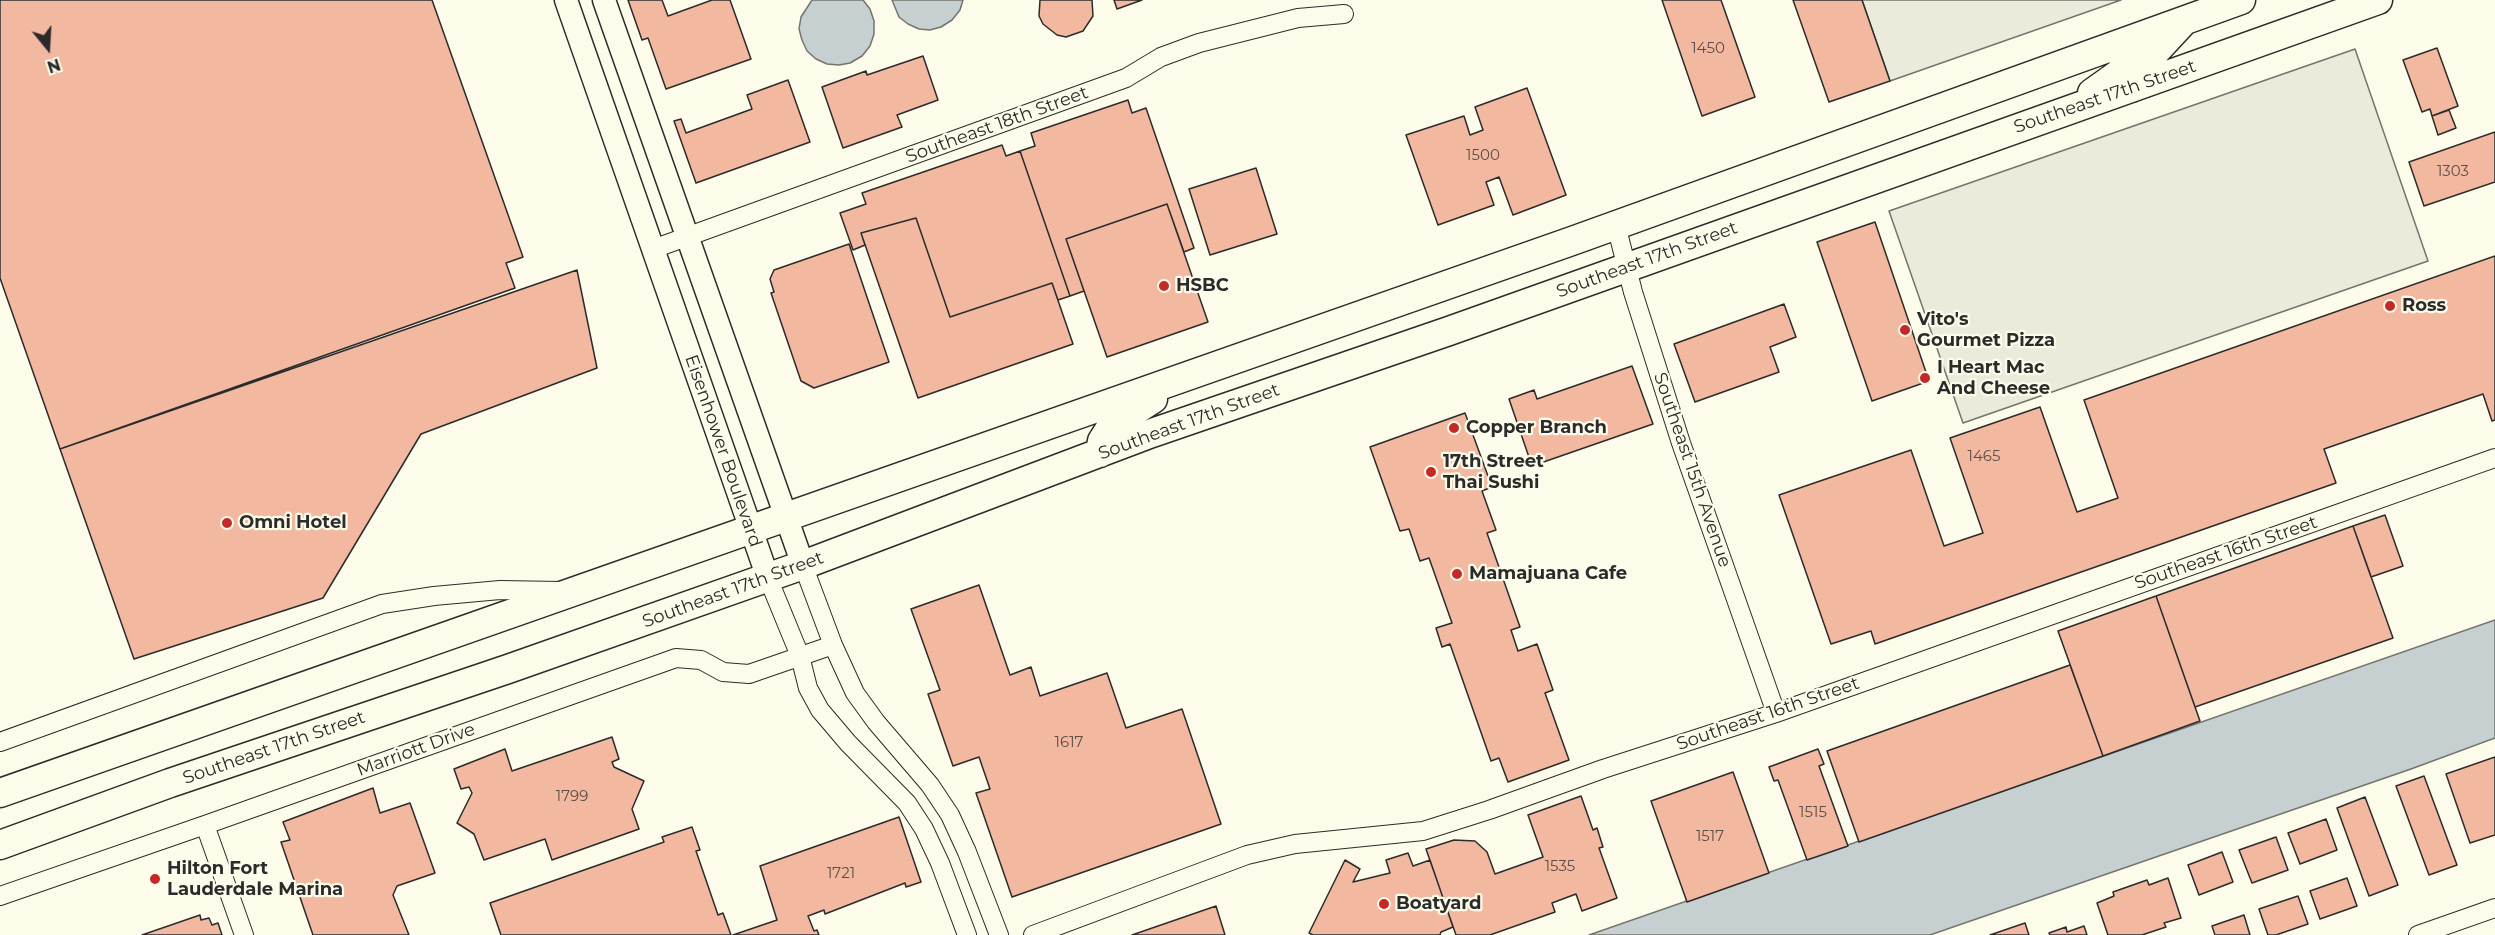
<!DOCTYPE html>
<html>
<head>
<meta charset="utf-8">
<style>
  body { margin:0 }
  #map { position:relative; width:2495px; height:935px; overflow:hidden; background:#fdfbea; font-family:Montserrat,sans-serif }
  canvas { display:block }
  .north { position:absolute; left:18px; top:18px; width:60px; height:60px; -webkit-text-stroke:4px #fdfbea; paint-order:stroke; rotate:162deg; font-size:16px; font-weight:700; line-height:24px; text-align:center; color:#2b2b2b }
  .north::after { content:''; display:block; margin:auto; width:21px; height:27px; background:#2b2b2b; clip-path:polygon(50% 0,100% 100%,50% 72%,0 100%) }
</style>
</head>
<body>
<div id="map">
<canvas width="2495" height="935"></canvas>
<div class="north">N</div>
</div>
<script>
const ctx = document.querySelector('canvas').getContext('2d');
ctx.lineJoin = 'round';
function fillPath(path, color) { ctx.fillStyle = color; ctx.fill(path, 'evenodd'); }
const shape = rows => new Path2D(rows.map(r => 'M' + r).join(''));
function trace(path, color, width, dash) { ctx.strokeStyle = color; ctx.lineWidth = width; ctx.lineCap = dash ? 'butt' : 'round'; ctx.setLineDash(dash || []); ctx.stroke(path); }
function drawText(font, color, halo, rows, align = 'center') {
  ctx.font = font + ' Montserrat,sans-serif'; ctx.lineWidth = 4.5; ctx.setLineDash([]); ctx.textBaseline = 'middle'; ctx.strokeStyle = halo; ctx.fillStyle = color; for (const [text, x, y, turn = 0] of rows) {
    ctx.save(); ctx.translate(x, y); ctx.rotate((+turn || 0) * Math.PI / 180); ctx.textAlign = isNaN(turn) ? turn : align; if (halo) ctx.strokeText(text, 0, 0); ctx.fillText(text, 0, 0); ctx.restore();
  }
}
const parking = shape([
  [1862,0,2121,0,1890,81,1862,0],
  [2355,49,2428,261,1963,423,1889,211,2355,49]
]);
fillPath(parking, '#eceadb');
trace(parking, '#74746e', 1.5);
const water = shape([
  [812,0,863,0,870,9,874,21,874,34,870,46,862,56,850,63,839,65,827,64,816,59,807,51,802,40,799,29,801,17,812,0],
  [892,0,963,0,960,10,952,20,941,27,930,30,919,29,908,24,899,17,892,0],
  [2495,620,2495,738,2411,769,1930,935,1589,935,2495,620]
]);
fillPath(water, '#c7d0d0');
trace(water, '#74746e', 1.5);
const building = shape([
  [0,0,432,0,523,257,506,263,515,288,60,449,0,278,0,0],
  [628,0,662,0,668,16,712,0,730,0,751,59,666,89,648,38,642,40,628,0],
  [1040,0,1092,0,1093,16,1083,31,1066,37,1057,35,1043,24,1039,16,1040,0],
  [1114,0,1142,0,1117,9,1114,0],
  [1662,0,1721,0,1755,97,1702,116,1662,0],
  [1793,0,1862,0,1890,81,1829,102,1793,0],
  [2437,48,2458,106,2432,116,2430,109,2422,112,2403,60,2437,48],
  [923,56,938,100,897,115,902,127,843,148,822,87,866,71,867,75,923,56],
  [788,80,810,142,696,183,674,121,681,119,686,133,752,109,747,95,788,80],
  [1527,88,1566,195,1513,215,1499,177,1486,182,1494,205,1438,225,1406,135,1464,116,1470,135,1483,130,1475,107,1527,88],
  [1128,100,1132,113,1146,108,1194,248,1184,252,1167,204,1066,239,1084,291,1070,296,1020,151,1035,146,1031,133,1128,100],
  [2449,110,2456,128,2438,135,2432,116,2449,110],
  [2495,132,2495,182,2424,206,2409,162,2495,132],
  [1002,145,1006,156,1020,151,1070,296,1058,300,1052,283,950,317,916,218,861,233,865,245,853,250,840,213,866,204,862,193,1002,145],
  [1256,168,1277,234,1210,255,1189,189,1256,168],
  [1167,204,1208,322,1107,357,1066,239,1167,204],
  [916,218,950,317,1052,283,1073,344,918,398,861,233,916,218],
  [1875,222,1929,381,1872,401,1817,242,1875,222],
  [849,244,889,362,814,388,801,381,771,293,774,292,770,279,774,270,849,244],
  [2495,256,2495,420,2492,421,2483,394,2324,449,2336,483,1875,644,1871,631,1831,644,1779,495,1911,450,1944,546,1983,533,1950,438,2040,407,2077,512,2118,498,2084,400,2495,256],
  [577,270,597,368,421,434,323,598,134,659,60,449,577,270],
  [1784,304,1796,337,1770,347,1779,372,1695,402,1674,344,1784,304],
  [1632,366,1653,424,1532,466,1509,399,1534,390,1537,399,1632,366],
  [1465,413,1492,487,1482,491,1496,530,1487,533,1520,627,1511,630,1518,651,1537,644,1553,690,1545,693,1569,760,1508,782,1499,758,1491,761,1450,644,1442,647,1436,628,1452,623,1429,558,1420,561,1409,529,1400,531,1370,447,1465,413],
  [2385,515,2403,566,2371,577,2353,526,2385,515],
  [2353,526,2393,638,2195,707,2156,596,2353,526],
  [979,585,1010,675,1031,667,1040,696,1107,673,1126,728,1182,709,1221,824,1012,897,976,793,990,789,979,757,953,766,928,694,940,690,911,609,979,585],
  [2156,596,2200,721,2103,756,2058,631,2156,596],
  [2070,665,2103,756,1859,842,1827,751,2070,665],
  [612,737,619,759,612,762,614,767,644,781,632,809,639,829,552,860,545,839,484,860,474,834,457,823,472,793,469,787,461,789,454,769,505,749,512,771,612,737],
  [1818,749,1824,764,1819,766,1848,846,1807,860,1778,780,1774,781,1769,767,1818,749],
  [2495,757,2495,835,2470,843,2446,774,2495,757],
  [1733,772,1769,873,1687,902,1651,801,1733,772],
  [2424,776,2457,865,2429,875,2396,786,2424,776],
  [373,788,380,813,410,803,435,873,397,886,393,895,409,935,313,935,281,842,290,840,283,822,373,788],
  [1581,796,1593,830,1597,828,1603,847,1599,848,1617,898,1582,911,1576,894,1552,903,1555,912,1490,935,1456,935,1426,849,1454,840,1475,841,1487,852,1495,874,1543,857,1528,815,1581,796],
  [2365,797,2398,885,2369,896,2337,808,2365,797],
  [899,817,921,882,906,887,905,883,825,914,824,910,808,916,814,931,817,930,819,935,733,935,777,920,760,866,899,817],
  [2326,819,2337,850,2300,864,2288,833,2326,819],
  [692,827,700,850,696,851,718,915,723,913,731,935,501,935,490,903,664,842,662,837,692,827],
  [2276,837,2288,870,2252,883,2239,850,2276,837],
  [2222,852,2233,882,2199,895,2188,865,2222,852],
  [1408,853,1413,866,1430,860,1453,927,1441,932,1440,935,1313,935,1309,933,1345,860,1360,869,1353,882,1390,873,1386,860,1408,853],
  [2168,878,2181,918,2164,923,2166,927,2142,935,2108,935,2097,903,2114,896,2113,892,2147,880,2149,885,2168,878],
  [2347,878,2357,906,2320,919,2310,891,2347,878],
  [2298,896,2308,924,2276,935,2268,935,2259,909,2298,896],
  [1216,906,1225,935,1132,935,1216,906],
  [200,915,201,920,209,918,212,925,218,923,222,935,142,935,200,915],
  [2244,915,2250,935,2215,935,2212,926,2244,915],
  [2025,923,2029,935,1990,935,2025,923],
  [2084,926,2087,935,2050,935,2049,933,2066,927,2067,932,2084,926]
]);
fillPath(building, '#f2b8a0');
trace(building, '#2b2b2b', 1.5);
const minor = shape([
  [1616,225,1633,292,1681,443,1776,713],
  [653,249,1126,78,1161,57,1199,43,1298,18,1344,14],
  [803,565,833,645,855,693,876,722,930,785,950,815,967,852,999,935],
  [768,578,800,656,808,688,820,710,848,743,907,803,924,829,940,863,967,935],
  [0,742,382,604,434,596,500,590,561,591],
  [205,825,244,935],
  [0,896,205,825,676,658,701,660,723,672,749,674,833,645],
  [1033,935,1247,855,1295,844,1423,831,1489,810,1603,769,1776,713,2495,458],
  [2418,935,2495,908]
]);
const tertiary = shape([
  [566,0,768,578],
  [604,0,803,565]
]);
const primary = shape([
  [2131,88,2156,51,2182,23],
  [2092,93,2120,73,2128,59,2127,41],
  [1100,453,1102,441,1109,430,1125,417,1153,399],
  [0,793,1572,241,2241,0],
  [0,845,170,783,508,669,803,565,1152,433,1449,331,2378,0]
]);
trace(minor, '#2b2b2b', 20);
trace(tertiary, '#2b2b2b', 25);
trace(primary, '#2b2b2b', 31);
trace(minor, '#fdfbea', 18);
trace(tertiary, '#fdfbea', 22);
trace(primary, '#fdfbea', 28);
for (const [x, y, r, color] of [
  [1164,286,6,"#c62828"],
  [2390,306,6,"#c62828"],
  [1905,330,6,"#c62828"],
  [1925,378,6,"#c62828"],
  [1454,428,6,"#c62828"],
  [1431,472,6,"#c62828"],
  [227,523,6,"#c62828"],
  [1457,574,6,"#c62828"],
  [155,879,6,"#c62828"],
  [1384,904,6,"#c62828"]
]) { const dot = new Path2D(); dot.arc(x, y, r, 0, 2 * Math.PI); ctx.fillStyle = color; ctx.fill(dot); trace(dot, '#fdfbea', 2); }
drawText('15px', '#5d4e48', null, [
  ["1450",1708,49],
  ["1500",1483,156],
  ["1303",2453,172],
  ["1465",1984,457],
  ["1617",1069,743],
  ["1799",572,797],
  ["1515",1813,813],
  ["1517",1710,837],
  ["1535",1560,867],
  ["1721",841,874]
]);
drawText('18px', '#2b2b2b', '#fdfbea', [
  ["Southeast 17th Street",2105,97,-19],
  ["Southeast 18th Street",997,125,-20],
  ["Southeast 17th Street",1647,260,-20],
  ["Southeast 17th Street",1189,422,-20],
  ["Eisenhower Boulevard",723,451,71],
  ["Southeast 15th Avenue",1692,470,71],
  ["Southeast 16th Street",2226,553,-19],
  ["Southeast 17th Street",733,590,-20],
  ["Southeast 16th Street",1768,714,-19],
  ["Southeast 17th Street",274,748,-19],
  ["Marriott Drive",416,750,-20]
]);
drawText('bold 18px', '#2b2b2b', '#fdfbea', [
  ["HSBC",1176,286],
  ["Ross",2402,306],
  ["Vito's",1917,320],
  ["Gourmet Pizza",1917,341],
  ["I Heart Mac",1937,368],
  ["And Cheese",1937,389],
  ["Copper Branch",1466,428],
  ["17th Street",1443,462],
  ["Thai Sushi",1443,483],
  ["Omni Hotel",239,523],
  ["Mamajuana Cafe",1469,574],
  ["Hilton Fort",167,869],
  ["Lauderdale Marina",167,890],
  ["Boatyard",1396,904]
], 'left');
</script>
</body>
</html>
